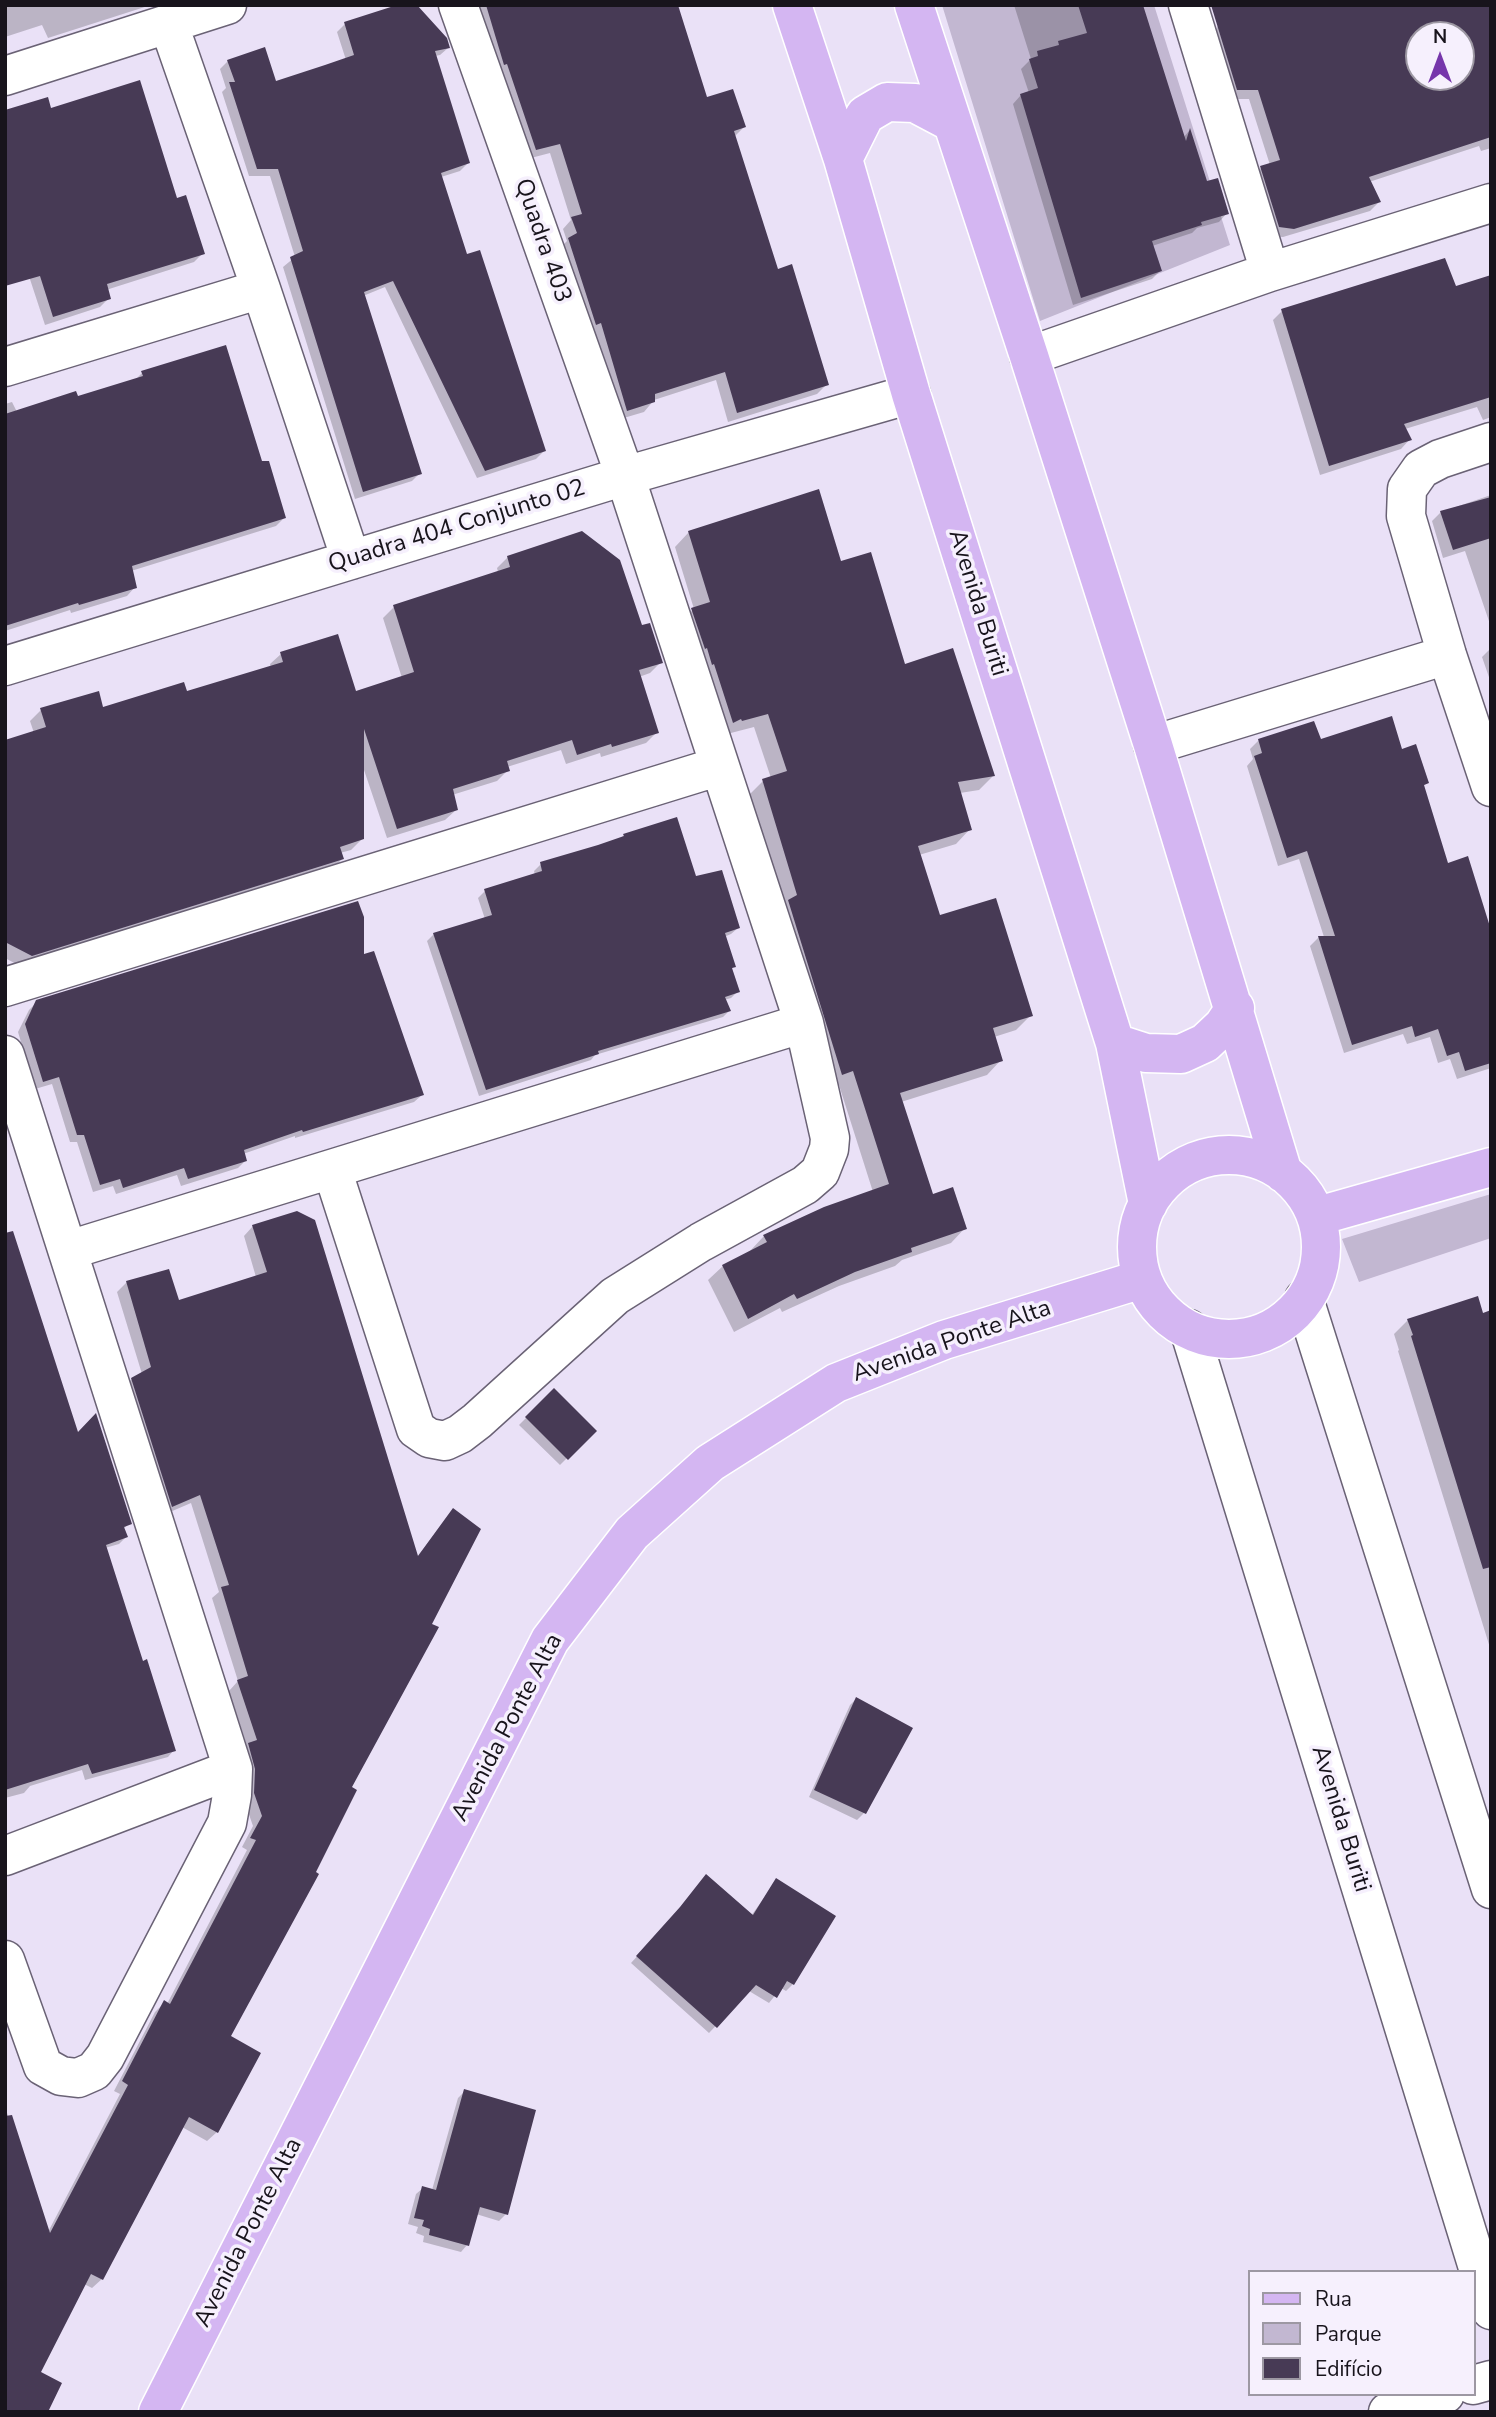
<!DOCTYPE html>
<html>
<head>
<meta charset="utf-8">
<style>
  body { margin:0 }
  #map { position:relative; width:1496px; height:2417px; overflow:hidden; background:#eae1f7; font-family:"Nunito Sans",sans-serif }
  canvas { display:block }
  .frame { position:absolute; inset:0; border:7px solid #18141c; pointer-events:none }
  .legend { position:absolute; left:1248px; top:2270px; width:228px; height:126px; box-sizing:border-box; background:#f6f0fd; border:2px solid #9d98a3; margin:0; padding:9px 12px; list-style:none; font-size:21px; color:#18141c }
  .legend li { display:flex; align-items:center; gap:14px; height:35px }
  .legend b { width:35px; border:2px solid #9d98a3 }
  .north { position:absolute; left:1405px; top:21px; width:70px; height:70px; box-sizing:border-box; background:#f6f0fd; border:2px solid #9d98a3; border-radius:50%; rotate:0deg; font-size:19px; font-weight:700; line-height:28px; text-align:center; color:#18141c }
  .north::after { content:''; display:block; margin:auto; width:24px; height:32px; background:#7636ab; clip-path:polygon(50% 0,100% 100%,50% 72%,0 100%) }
</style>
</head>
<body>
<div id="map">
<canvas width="1496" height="2417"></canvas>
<div class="frame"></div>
<ul class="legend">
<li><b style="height:9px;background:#d4b6f2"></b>Rua</li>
<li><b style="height:19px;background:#c2b7d1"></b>Parque</li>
<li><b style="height:19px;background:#473a55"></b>Edifício</li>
</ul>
<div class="north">N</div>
</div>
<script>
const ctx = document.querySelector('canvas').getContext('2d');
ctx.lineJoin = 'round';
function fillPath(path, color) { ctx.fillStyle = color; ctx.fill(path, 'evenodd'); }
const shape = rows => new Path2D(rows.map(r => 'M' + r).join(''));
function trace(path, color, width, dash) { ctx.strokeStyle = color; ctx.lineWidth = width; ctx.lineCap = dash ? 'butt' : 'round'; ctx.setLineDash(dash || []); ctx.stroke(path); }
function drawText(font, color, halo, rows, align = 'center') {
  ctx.font = font + ' "Nunito Sans",sans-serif'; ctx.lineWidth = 7; ctx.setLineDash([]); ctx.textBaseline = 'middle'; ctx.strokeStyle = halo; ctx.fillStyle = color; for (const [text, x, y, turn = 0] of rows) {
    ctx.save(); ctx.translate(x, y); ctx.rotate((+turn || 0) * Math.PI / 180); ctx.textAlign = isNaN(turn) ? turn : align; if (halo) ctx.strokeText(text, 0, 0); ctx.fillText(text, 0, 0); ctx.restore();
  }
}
fillPath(shape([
  [942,5,1154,5,1230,245,1040,321],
  [1491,1194,1491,1238,1359,1282,1342,1239]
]), '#c2b7d1');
fillPath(shape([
  [5,5,151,5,48,38,42,25,5,37],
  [473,5,677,5,706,100,744,127,734,137,777,271,827,384,817,394,728,422,716,380,654,400,644,412,617,420,559,249,567,241,563,229,571,220,550,153,527,159],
  [1014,5,1142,5,1183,138,1189,131,1206,183,1227,213,1219,222,1197,228,1192,233,1152,246,1160,271,1152,279,1073,305,1013,104,1021,95,1029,93,1021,69,1031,59],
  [345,24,448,48,440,55,435,56,468,163,460,171,441,177,466,256,544,451,536,459,477,478,385,287,363,296,420,473,412,481,355,499,283,267,295,257,270,176,249,176,222,92,226,88,220,69,228,61,275,83,346,60,337,32],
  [1218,25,1455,35,1419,35,1419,77,1461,77,1461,55,1491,105,1491,148,1481,151,1479,146,1369,182,1379,202,1370,211,1283,237,1270,236,1252,177,1261,168,1270,165,1249,99,1228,99,1211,45],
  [176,200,203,253,194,262,106,290,109,298,100,307,45,325,5,203],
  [1491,277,1491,417,1483,420,1477,407,1405,429,1410,439,1401,449,1320,475,1273,320,1282,311,1455,288],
  [142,373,261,463,284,518,276,526,131,571,135,587,127,596,71,613,70,610,5,631,5,404,12,402,17,412,77,399,135,380],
  [1491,495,1491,627,1465,551,1443,558,1432,521,1441,512],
  [689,532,840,563,904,666,993,776,979,790,960,793,970,829,956,844,919,855,939,918,1031,1015,1016,1030,994,1037,1001,1060,987,1075,901,1102,932,1196,965,1228,951,1243,902,1260,895,1266,839,1286,782,1312,780,1308,734,1332,708,1280,723,1266,750,1251,764,1236,873,1192,839,1085,827,1088,749,795,763,781,771,778,754,727,727,734,678,624,694,609,675,547],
  [508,557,640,628,661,662,650,673,639,677,657,732,646,743,601,757,600,753,566,764,561,750,507,767,508,770,497,781,452,795,456,810,445,820,387,838,363,767,362,839,351,850,340,853,342,859,331,870,20,966,5,958,5,742,34,733,30,721,41,710,102,709,186,693,271,668,270,664,281,654,355,694,402,678,383,618,394,607,498,572,497,568],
  [1491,648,1491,683,1482,657],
  [1259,740,1320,741,1400,751,1427,783,1422,787,1447,865,1491,934,1491,1068,1457,1079,1450,1059,1438,1063,1430,1037,1407,1044,1403,1034,1344,1053,1310,946,1319,937,1324,937,1299,859,1278,866,1247,766,1253,759,1250,749],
  [624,835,695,879,738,928,731,934,724,937,734,966,731,970,738,991,731,998,724,1000,729,1011,723,1017,595,1055,591,1060,479,1096,427,941,434,934,485,919,478,898,485,891,535,875,534,871,541,864,620,839],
  [362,956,422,1095,414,1102,295,1138,295,1136,243,1154,245,1161,238,1168,181,1186,177,1175,116,1194,113,1186,93,1192,77,1142,70,1142,52,1084,35,1089,18,1032,29,1010,37,1002],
  [253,1226,417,1557,453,1510,349,1788,229,2037,217,2132,207,2141,182,2127,102,2279,92,2288,84,2284,38,2373,5,2412,5,2107,48,2232,120,2094,114,2091,155,2012,164,2003,167,2004,247,1850,242,1847,253,1826,245,1803,239,1754,247,1746,229,1691,238,1681,212,1598,219,1592,191,1503,163,1515,122,1389,132,1379,142,1374,117,1292,127,1282,177,1302,256,1277,244,1236],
  [1491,1312,1491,1651,1398,1351,1399,1350,1394,1334,1408,1320,1482,1315],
  [554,1390,594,1431,560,1465,519,1425],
  [77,1436,130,1523,123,1529,126,1537,119,1544,105,1548,142,1663,174,1750,168,1757,85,1780,82,1770,30,1786,24,1793,5,1798,5,1581],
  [856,1699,911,1729,864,1813,857,1820,809,1797,850,1705],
  [776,1881,793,1984,786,1991,781,1988,769,2003,749,1991,709,2033,631,1963,674,1916,751,1916],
  [465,2091,506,2214,499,2221,476,2214,467,2245,461,2252,423,2242,424,2236,416,2233,418,2227,408,2224,416,2194,423,2188,432,2190,458,2098]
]), '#0003');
fillPath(shape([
  [397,5,417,5,447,38,450,48,435,51,470,163,441,173,467,254,480,250,546,451,485,471,393,281,364,292,422,474,363,492,290,257,303,251,278,169,257,169,229,82,235,82,227,60,265,47,276,81,325,65,354,55,344,22],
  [486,5,678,5,707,97,733,89,746,127,734,131,778,269,792,264,829,385,737,413,725,372,655,394,655,402,627,411,601,323,596,325,568,238,577,233,571,217,582,214,560,144,536,150,507,64,504,65],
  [1078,5,1143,5,1186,141,1190,128,1207,181,1218,178,1229,214,1201,222,1202,225,1152,241,1162,271,1081,298,1020,94,1038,88,1029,59,1038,56,1037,51,1059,45,1058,41,1087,33],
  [1211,5,1491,5,1491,137,1369,177,1381,202,1294,229,1279,227,1260,166,1280,160,1258,90,1237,90],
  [1419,35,1461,35,1461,77,1419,77],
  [140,80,177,198,186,195,205,254,107,284,111,299,53,317,40,276,5,286,5,110,48,97,51,108],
  [1445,258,1456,286,1491,275,1491,397,1404,424,1412,440,1329,466,1281,309],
  [226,345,262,461,269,461,286,518,132,566,137,588,79,605,78,603,5,626,5,414,76,391,78,396,143,376,141,371],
  [819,489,841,561,871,552,905,664,953,648,995,776,958,782,972,830,918,846,940,915,996,898,1033,1016,993,1028,1003,1061,900,1093,933,1194,953,1187,967,1229,911,1248,912,1252,855,1272,797,1299,794,1294,748,1319,722,1265,767,1242,763,1235,824,1207,889,1184,853,1071,842,1075,788,900,797,895,762,779,787,771,768,714,742,721,741,719,733,723,714,664,712,665,707,648,705,649,691,608,710,602,688,531],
  [1491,497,1491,538,1453,550,1440,511],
  [582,531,620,560,642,625,650,623,663,663,639,670,659,733,612,747,611,744,577,755,572,740,507,761,510,771,453,789,458,810,397,829,364,729,364,839,340,847,344,859,32,956,5,942,5,740,46,727,40,708,99,691,103,707,184,682,187,691,283,662,280,652,338,634,356,691,414,672,393,605,510,567,507,556],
  [1392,716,1402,749,1416,744,1429,783,1424,785,1448,863,1468,856,1491,930,1491,1063,1465,1071,1459,1052,1447,1056,1438,1029,1415,1037,1412,1026,1352,1045,1318,936,1335,936,1307,851,1287,858,1254,756,1262,753,1258,739,1314,721,1321,739],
  [677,817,696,876,722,870,740,928,725,933,736,967,732,968,740,992,725,997,731,1011,598,1051,599,1054,486,1090,433,933,492,915,484,889,542,871,540,862,598,845,624,836,623,834],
  [358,901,364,917,364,954,374,951,424,1095,303,1132,302,1130,244,1150,247,1161,188,1179,184,1168,123,1188,120,1179,100,1185,84,1135,77,1135,59,1077,43,1082,25,1024,36,1000],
  [297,1211,315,1220,418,1556,453,1508,481,1529,432,1624,439,1627,352,1787,357,1790,316,1872,319,1874,231,2036,261,2053,218,2133,189,2117,103,2280,91,2274,41,2372,62,2383,48,2412,5,2412,5,2116,12,2115,50,2233,128,2085,122,2081,164,2000,170,2004,256,1840,250,1838,262,1816,254,1793,255,1769,248,1743,257,1740,237,1680,248,1676,221,1587,229,1585,200,1495,172,1507,131,1378,151,1367,126,1281,169,1269,179,1300,267,1272,252,1225],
  [13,1231,78,1432,96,1413,132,1524,124,1527,128,1537,106,1545,143,1661,147,1659,176,1751,92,1774,88,1764,5,1790,5,1233],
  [1478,1296,1483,1313,1491,1310,1491,1567,1483,1569,1411,1336,1413,1335,1407,1319],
  [554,1388,597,1431,568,1460,525,1417],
  [856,1697,913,1728,866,1814,814,1790],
  [706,1874,753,1915,776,1878,836,1916,794,1985,787,1981,777,1998,756,1985,717,2028,636,1956,680,1907],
  [464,2089,536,2110,508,2215,480,2207,469,2246,429,2235,430,2229,422,2226,424,2220,414,2218,422,2186,436,2190]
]), '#473a55');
const minor = shape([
  [1188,5,1270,272],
  [169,25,261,289,351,560],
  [5,76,227,5],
  [1029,356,1270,272,1491,203],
  [5,367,261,289],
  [1491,442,1440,459,1421,469,1407,489,1406,516,1447,655,1491,787],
  [5,666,625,476,911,394],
  [1153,745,1447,655],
  [5,987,720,766],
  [5,1055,233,1769,232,1795,227,1823,105,2057,94,2071,78,2078,61,2076,43,2066,5,1960],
  [332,1169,416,1429,429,1438,445,1441,460,1434,477,1421,615,1296,701,1242,805,1185,820,1172,829,1149,830,1138,804,1023,625,476,458,5],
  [69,1250,804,1023],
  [1304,1299,1491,1889],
  [1189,1329,1491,2310],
  [5,1856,233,1769],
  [1473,2385,1491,2380],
  [1388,2412,1445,2394]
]);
const major = shape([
  [792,5,843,159,911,394,1115,1043,1148,1204],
  [914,5,1029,356,1153,745,1283,1173],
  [843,159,865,115,887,102,915,103,951,122],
  [1115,1043,1146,1053,1181,1054,1205,1043,1223,1026,1235,1008],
  '1137 1247a92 92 0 1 1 184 0a92 92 0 1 1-184 0Z',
  [1318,1216,1491,1167],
  [158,2412,550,1640,632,1533,710,1463,836,1383,944,1340,1142,1279]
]);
trace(minor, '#6a6275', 41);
trace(major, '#fff', 41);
trace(minor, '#fff', 38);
trace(major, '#d4b6f2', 38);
drawText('24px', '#18141c', '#f6f0fd', [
  ["Quadra 403",542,241,71],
  ["Quadra 404 Conjunto 02",457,527,-17],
  ["Avenida Buriti",977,603,73],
  ["Avenida Ponte Alta",952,1342,-19],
  ["Avenida Ponte Alta",508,1728,-62],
  ["Avenida Buriti",1340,1819,73],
  ["Avenida Ponte Alta",249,2233,-63]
]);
</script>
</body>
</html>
